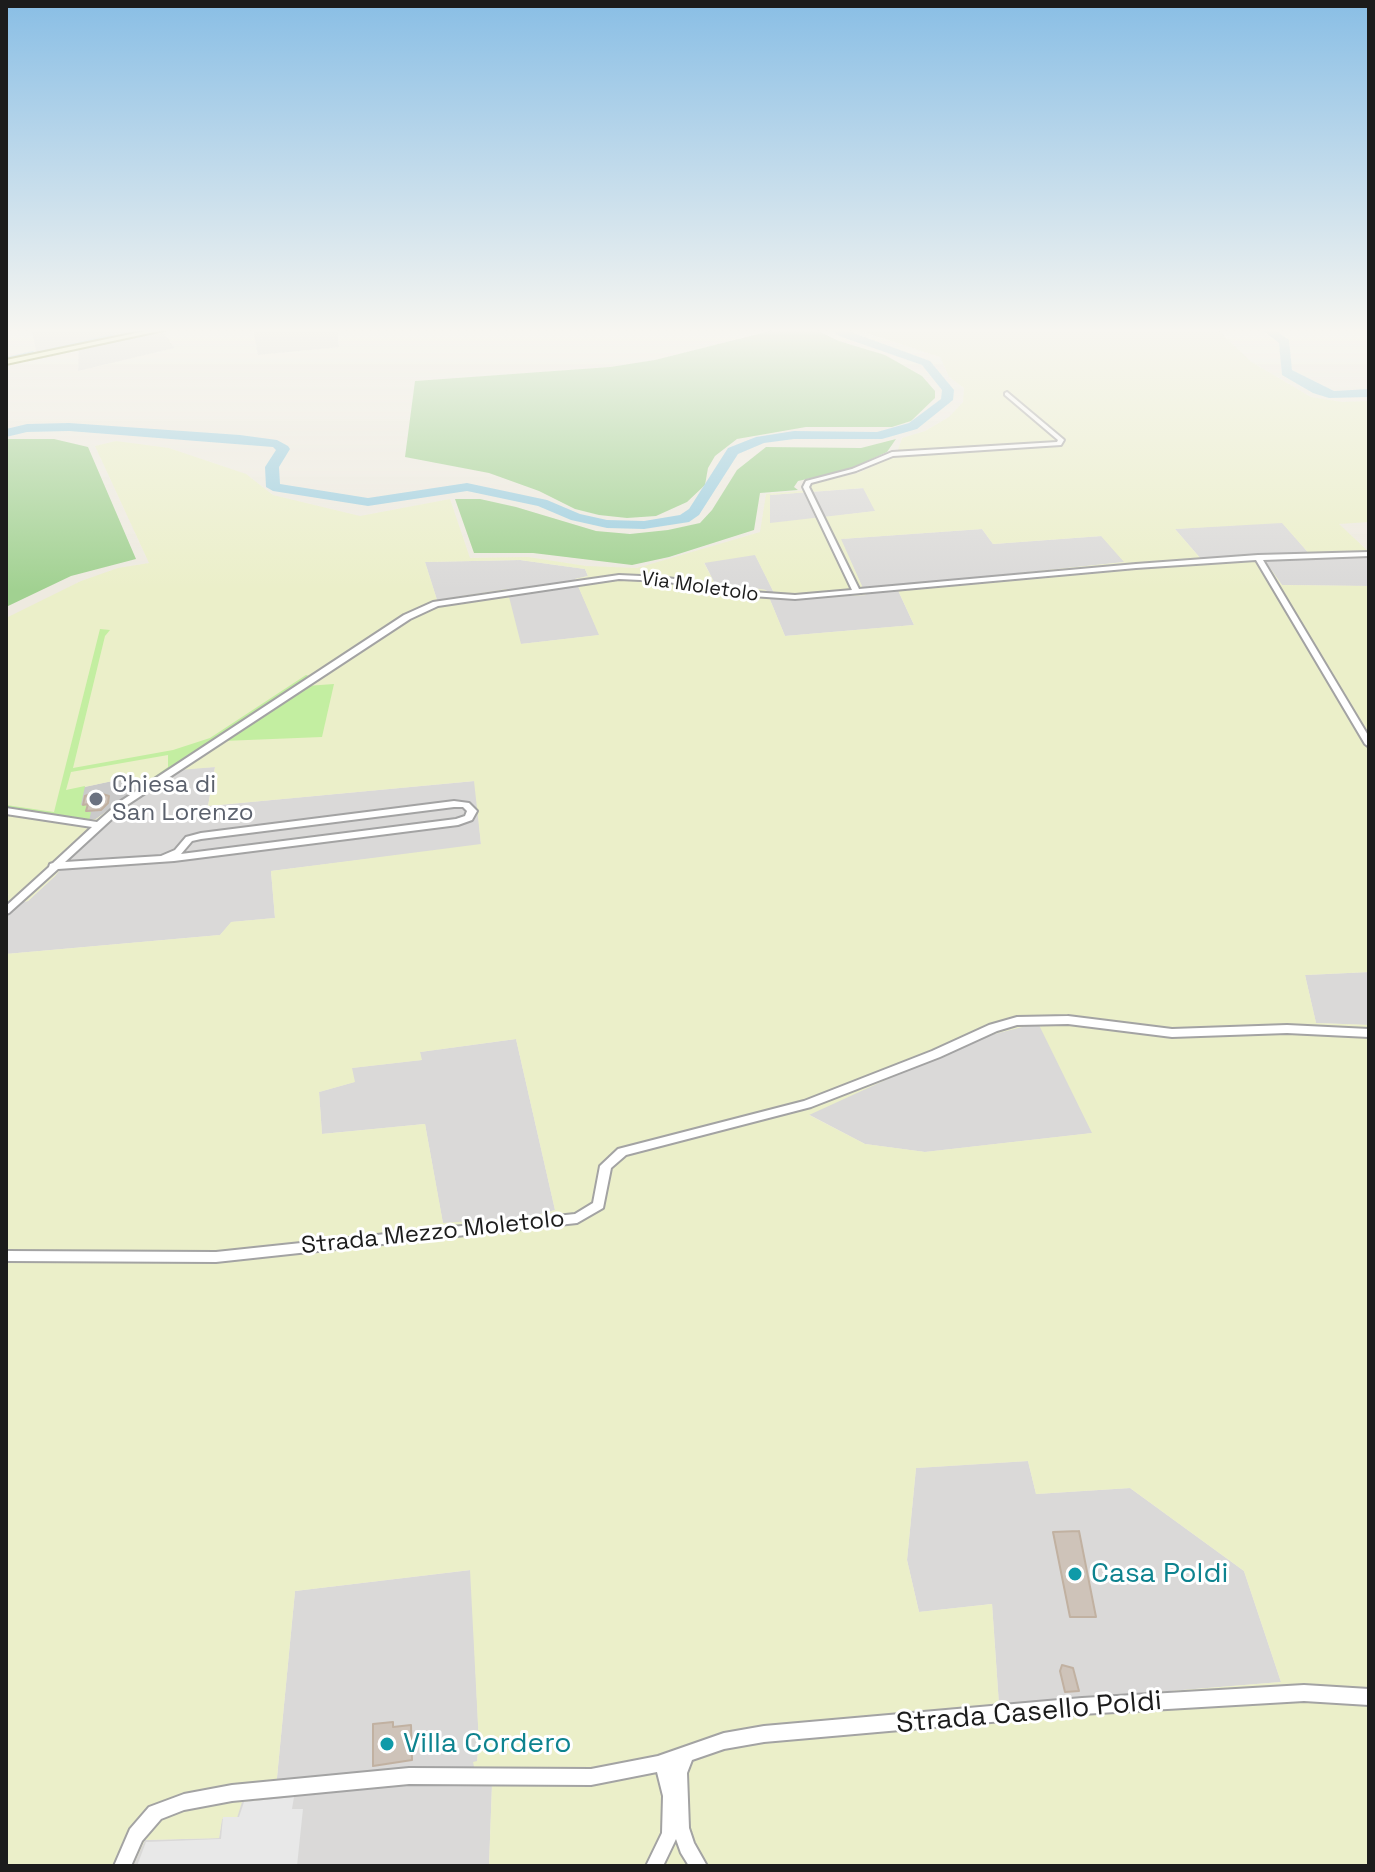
<!DOCTYPE html>
<html>
<head>
<meta charset="utf-8">
<style>
  body { margin:0 }
  #map { position:relative; width:1375px; height:1872px; overflow:hidden; background:#eeeae0; font-family:"Space Grotesk",sans-serif }
  canvas { display:block }
  .frame { position:absolute; inset:0; border:8px solid #1c1c1c; pointer-events:none }
</style>
</head>
<body>
<div id="map">
<canvas width="1375" height="1872"></canvas>
<div class="frame"></div>
</div>
<script>
const ctx = document.querySelector('canvas').getContext('2d');
ctx.lineJoin = 'round';
function fillPath(path, color) { ctx.fillStyle = color; ctx.fill(path, 'evenodd'); }
const shape = rows => new Path2D(rows.map(r => 'M' + r).join(''));
function trace(path, color, width, dash) { ctx.strokeStyle = color; ctx.lineWidth = width; ctx.lineCap = dash ? 'butt' : 'round'; ctx.setLineDash(dash || []); ctx.stroke(path); }
function drawText(font, color, halo, rows, align = 'center') {
  ctx.font = font + ' "Space Grotesk",sans-serif'; ctx.lineWidth = 6; ctx.setLineDash([]); ctx.textBaseline = 'middle'; ctx.strokeStyle = halo; ctx.fillStyle = color; for (const [text, x, y, turn = 0] of rows) {
    ctx.save(); ctx.translate(x, y); ctx.rotate((+turn || 0) * Math.PI / 180); ctx.textAlign = isNaN(turn) ? turn : align; if (halo) ctx.strokeText(text, 0, 0); ctx.fillText(text, 0, 0); ctx.restore();
  }
}
fillPath(shape([
  [31,328,178,328,163,331,174,348,78,371,79,344,37,354],
  [253,328,337,328,339,347,258,355],
  [864,488,876,511,770,524,769,495],
  [1282,522,1312,557,1369,556,1369,586,1282,585,1260,554,1201,559,1175,529],
  [982,529,993,544,1102,536,1125,562,896,586,914,625,785,636,766,590,714,582,704,562,755,554,776,597,866,595,840,539],
  [520,560,585,569,588,576,575,579,600,635,521,644,437,600,425,562],
  [215,767,208,806,475,781,481,845,271,871,275,918,232,922,220,935,6,954,6,914,18,903,28,901,55,876,67,861,65,858,110,817,180,769],
  [1369,972,1369,1025,1316,1023,1305,975],
  [1039,1022,1093,1133,925,1152,865,1144,808,1114,975,1039],
  [516,1039,555,1210,530,1217,443,1224,425,1124,322,1134,319,1092,354,1082,351,1068,421,1060,420,1052],
  [1028,1461,1036,1494,1130,1488,1244,1571,1281,1682,999,1705,992,1604,919,1612,907,1560,916,1468],
  [471,1570,479,1744,477,1761,492,1785,489,1866,133,1866,145,1840,219,1838,222,1818,242,1802,275,1798,295,1591]
]), '#dad9d8');
fillPath(shape([
  [117,780,146,782,96,819,89,820,70,790]
]), '#cacaca');
fillPath(shape([
  [851,328,1216,328,1250,361,1311,397,1342,402,1369,401,1369,522,1339,524,1369,552,1369,556,1312,557,1282,523,1175,529,1201,559,1260,554,1282,585,1369,586,1369,972,1305,975,1316,1023,1369,1025,1369,1866,489,1866,492,1785,478,1785,473,1762,477,1761,479,1744,470,1570,295,1591,275,1798,242,1802,237,1818,222,1819,219,1838,145,1840,133,1866,6,1866,6,954,220,935,231,922,275,918,271,871,481,844,474,781,208,806,215,767,180,770,110,817,65,859,67,861,55,876,28,901,18,903,6,914,6,898,9,894,6,893,6,618,81,581,118,568,149,563,95,446,116,441,169,448,246,474,273,495,360,516,450,499,470,558,528,557,586,566,637,568,760,532,766,494,811,490,810,484,858,473,896,456,902,438,925,431,949,417,963,402,964,388,949,377,940,357],
  [863,488,875,511,770,523,770,495],
  [982,529,993,544,1101,536,1124,562,896,586,914,625,785,636,766,590,714,582,704,563,755,555,776,597,791,599,866,595,841,539],
  [520,560,585,569,588,576,575,579,599,635,521,644,507,589,437,600,425,562],
  [117,780,145,783,96,819,89,820,71,790],
  [1038,1023,1092,1133,925,1152,865,1144,809,1115,975,1039],
  [516,1039,555,1210,530,1217,443,1223,425,1124,322,1134,319,1092,355,1082,352,1068,422,1060,420,1052],
  [1028,1461,1036,1494,1130,1488,1244,1571,1281,1682,999,1705,992,1604,919,1612,907,1560,916,1468]
]), '#ebefc9');
fillPath(shape([
  [100,629,110,630,105,636,73,768,173,750,210,738,306,675,312,677,140,789,137,789,168,767,168,755,71,772,66,790,85,786,81,805,87,805,86,812,91,812,89,821,6,809,6,805,54,812],
  [334,684,322,737,223,741,269,713,269,711,306,686]
]), '#c3eea1');
fillPath(shape([
  [782,328,812,328,839,341,885,355,922,376,935,391,935,398,911,421,892,427,806,427,737,439,715,456,708,468,705,485,687,502,656,516,627,518,599,515,575,509,539,491,489,473,405,457,415,381,610,367,655,360],
  [6,439,54,439,88,447,136,559,71,576,6,607],
  [896,439,887,452,848,470,798,481,794,487,798,490,760,493,754,530,669,557,632,565,533,553,474,553,455,499,480,499,516,507,596,531,630,534,668,530,700,523,712,510,737,470,766,447,861,448]
]), '#a1d191');
fillPath(shape([
  [294,1797,292,1809,303,1809,297,1866,137,1866,146,1842,221,1839,223,1817,239,1817,244,1802]
]), '#e8e8e8');
fillPath(shape([
  [149,328,160,328,126,336,123,334,149,328],
  [112,334,115,336,114,337,39,354,36,352,112,334],
  [33,351,36,353,35,354,6,361,6,357,33,351]
]), '#9ccee0');
fillPath(shape([
  [828,328,840,328,930,361,954,390,953,400,917,429,882,439,794,439,764,443,738,454,699,515,689,522,644,529,607,528,571,520,538,506,467,491,368,506,273,491,266,487,265,467,276,450,273,447,69,431,27,432,6,437,6,429,27,424,69,423,240,435,277,440,288,446,290,449,279,467,280,484,368,498,467,483,547,500,580,514,607,520,644,521,680,515,689,509,728,448,756,437,794,431,877,432,909,423,941,399,942,390,922,365,839,336,828,328],
  [1260,328,1272,328,1289,340,1292,370,1334,391,1369,389,1369,397,1329,398,1313,393,1282,375,1279,343,1260,328]
]), '#9ccee0');
const building = shape([
  [96,792,109,796,108,803,101,810,86,811,88,804,83,805,85,796,96,792],
  [1079,1531,1096,1617,1070,1617,1053,1532,1079,1531],
  [1062,1665,1073,1668,1079,1691,1065,1692,1060,1671,1062,1665],
  [393,1722,393,1727,411,1725,412,1760,373,1766,373,1724,393,1722]
]);
fillPath(building, '#cec3b9');
trace(building, '#c1b1a1', 2);
const street = shape([
  [1007,392,1063,439,1064,440,1061,445,893,456,856,471,811,483,809,487,859,589,1136,564,1258,555,1369,552,1369,556,1263,560,1369,737,1369,747,1365,744,1256,560,1136,568,795,599,752,596,662,581,619,579,438,606,410,619,127,805,65,862,161,856,175,850,186,837,201,833,454,801,469,803,477,811,472,820,458,825,174,861,58,869,9,913,6,914,6,906,49,867,50,864,53,863,92,827,6,814,6,808,97,822,121,801,404,615,433,602,619,575,662,577,752,592,795,595,852,590,803,487,806,481,852,469,892,452,1057,442,1058,440,1005,395,1005,393,1007,392],
  [454,807,463,807,467,811,465,816,456,819,181,854,192,841,201,839,454,807],
  [1068,1016,1172,1029,1287,1025,1369,1029,1369,1037,1287,1033,1172,1037,1068,1024,1017,1025,997,1031,940,1057,811,1107,626,1155,611,1168,603,1208,577,1223,216,1262,6,1261,6,1251,216,1252,575,1214,593,1203,600,1166,618,1149,804,1101,932,1051,989,1025,1017,1017,1068,1016],
  [1304,1685,1369,1689,1369,1705,1304,1701,1082,1714,764,1742,724,1749,692,1760,687,1773,689,1828,694,1843,707,1866,689,1866,681,1853,676,1839,663,1866,646,1866,662,1833,663,1796,657,1772,591,1785,409,1784,232,1801,184,1810,161,1819,142,1841,131,1866,114,1866,130,1829,149,1807,184,1794,232,1785,409,1768,591,1769,658,1756,724,1733,764,1726,1082,1698,1304,1685]
]);
const secondary = shape([
  [160,328,173,328,6,364,6,360,160,328]
]);
trace(street, '#a3a3a3', 4);
trace(secondary, '#647500', 4);
fillPath(street, '#fff');
fillPath(secondary, '#f7ffae');
const sky = ctx.createLinearGradient(0, 0, 0, 590);
sky.addColorStop(0, '#89bee5');
sky.addColorStop(0.56, '#f7f6f1');
sky.addColorStop(1, '#f7f6f100');
ctx.fillStyle = sky;
ctx.fillRect(0, 0, 1375, 590);
for (const [x, y, r, color] of [
  [96,799,8,"#6b7280"],
  [1075,1574,8,"#0f9aa8"],
  [387,1744,8,"#0f9aa8"]
]) { const dot = new Path2D(); dot.arc(x, y, r, 0, 2 * Math.PI); ctx.fillStyle = color; ctx.fill(dot); trace(dot, '#fff', 3); }
drawText('20px', '#1c1c1c', '#fff', [
  ["Via Moletolo",700,587,8]
]);
drawText('24px', '#5b616d', '#fff', [
  ["Chiesa di",112,785],
  ["San Lorenzo",112,813]
], 'left');
drawText('24px', '#1c1c1c', '#fff', [
  ["Strada Mezzo Moletolo",433,1233,-6]
]);
drawText('28px', '#0d838f', '#fff', [
  ["Casa Poldi",1091,1574],
  ["Villa Cordero",403,1744]
], 'left');
drawText('28px', '#1c1c1c', '#fff', [
  ["Strada Casello Poldi",1029,1713,-5]
]);
</script>
</body>
</html>
